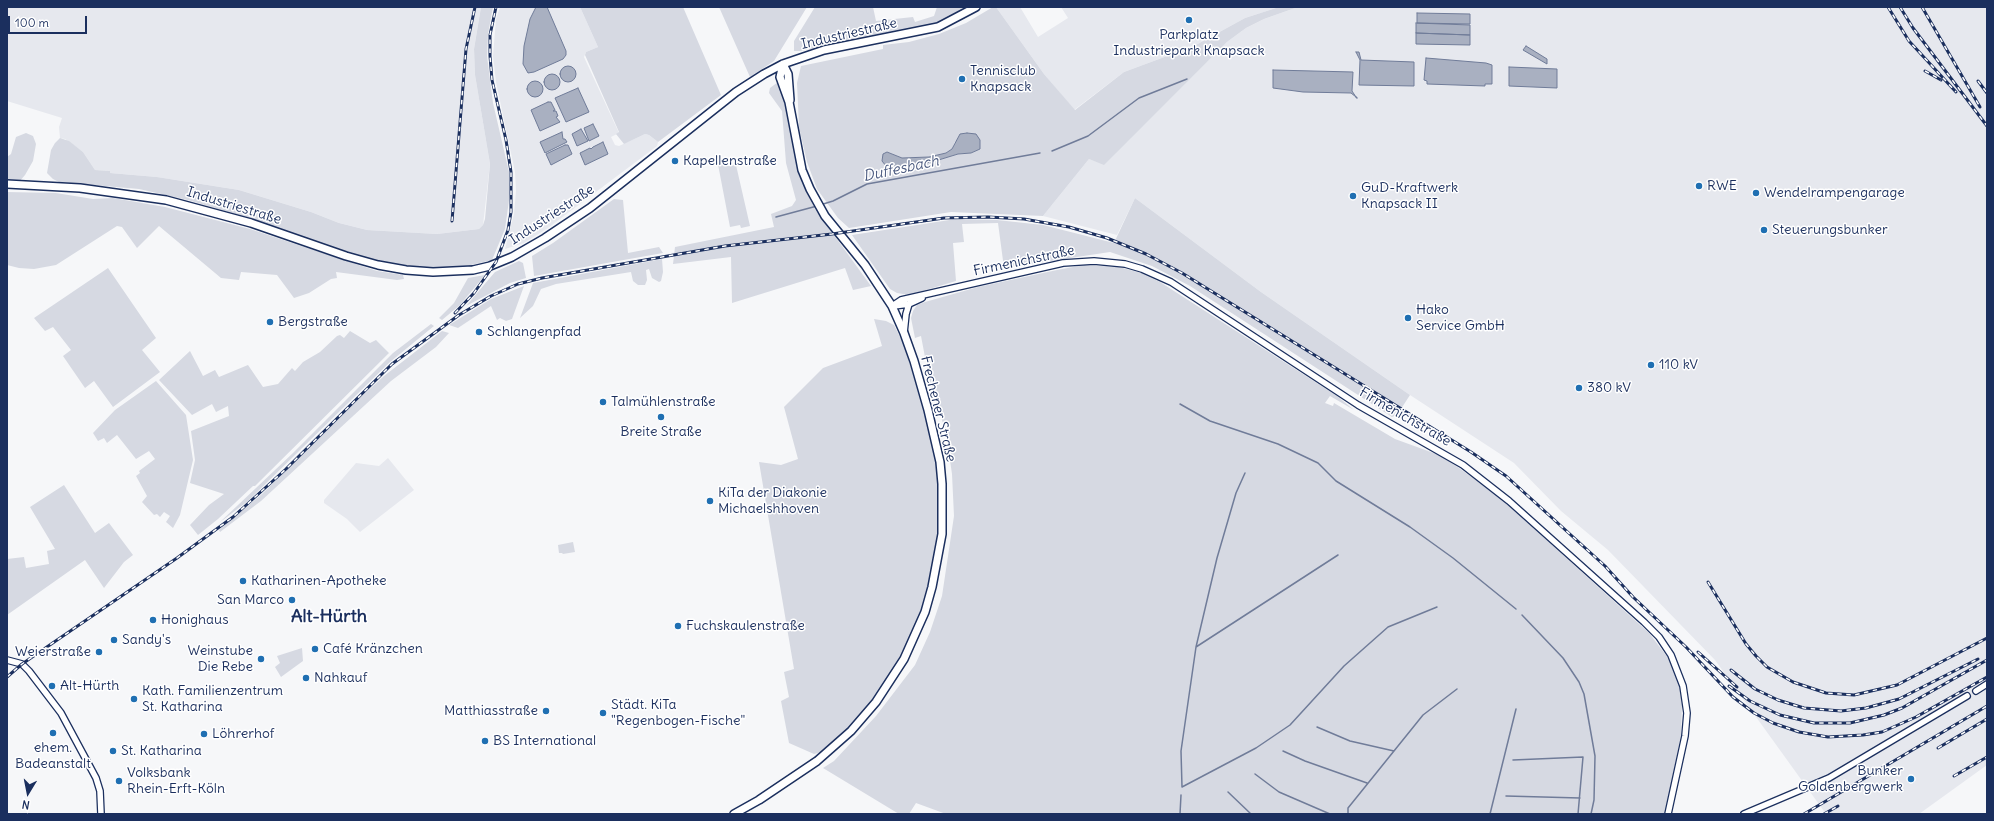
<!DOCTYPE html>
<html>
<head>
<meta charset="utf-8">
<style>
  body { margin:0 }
  #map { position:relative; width:1994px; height:821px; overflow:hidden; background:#f6f7f9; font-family:Delius,sans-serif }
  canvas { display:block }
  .frame { position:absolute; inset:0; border:8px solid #1b2f5e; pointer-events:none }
  .north { position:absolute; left:8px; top:773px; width:40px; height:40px; -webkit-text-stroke:3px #fff; paint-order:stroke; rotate:190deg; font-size:11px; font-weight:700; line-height:16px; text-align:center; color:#1b2f5e }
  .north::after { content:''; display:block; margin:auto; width:14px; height:18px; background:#1b2f5e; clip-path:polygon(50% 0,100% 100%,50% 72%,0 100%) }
  .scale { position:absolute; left:8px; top:16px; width:79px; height:18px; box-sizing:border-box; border:2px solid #1b2f5e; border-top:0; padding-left:5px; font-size:12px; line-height:14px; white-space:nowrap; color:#1b2f5e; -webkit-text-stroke:3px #fff; paint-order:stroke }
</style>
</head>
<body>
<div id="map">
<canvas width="1994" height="821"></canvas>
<div class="frame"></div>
<div class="north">N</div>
<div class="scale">100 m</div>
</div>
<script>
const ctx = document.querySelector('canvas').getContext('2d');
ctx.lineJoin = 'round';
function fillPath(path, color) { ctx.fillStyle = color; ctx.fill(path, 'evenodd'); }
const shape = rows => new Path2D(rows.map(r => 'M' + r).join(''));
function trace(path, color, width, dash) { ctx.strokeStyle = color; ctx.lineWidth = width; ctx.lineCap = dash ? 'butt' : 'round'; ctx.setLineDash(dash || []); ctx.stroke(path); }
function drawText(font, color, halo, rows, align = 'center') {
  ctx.font = font + ' Delius,sans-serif'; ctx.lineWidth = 3; ctx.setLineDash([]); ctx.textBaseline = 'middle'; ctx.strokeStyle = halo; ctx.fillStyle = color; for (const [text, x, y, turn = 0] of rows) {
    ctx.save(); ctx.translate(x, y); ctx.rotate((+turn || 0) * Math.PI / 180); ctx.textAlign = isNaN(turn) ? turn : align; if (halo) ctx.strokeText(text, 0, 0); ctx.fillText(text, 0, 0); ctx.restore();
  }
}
fillPath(shape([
  [7,7,481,7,474,49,475,75,490,164,483,225,479,229,437,234,367,230,339,223,311,212,239,190,157,177,110,173,110,171,95,170,83,152,65,139,60,138,59,127,62,118,7,101],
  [500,7,580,7,598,47,586,52,584,57,619,133,611,137,615,145,619,146,645,134,649,135,658,142,657,146,548,228,524,243,505,249,514,214,516,191,515,172,496,82,493,56,496,19],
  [996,7,1020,7,1038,37,1068,18,1061,7,1279,7,1245,18,1194,46,1124,72,1074,110,1044,74],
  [1298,7,1987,7,1987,765,1919,814,1826,814,1715,660,1608,550,1561,511,1514,463,1410,395,1261,292,1135,198,1117,235,1043,216,1089,159,1104,164,1227,42,1246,28,1264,19],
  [388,458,414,490,360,532,347,519,324,503,324,500,356,463,379,466]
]), '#e6e8ee');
fillPath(shape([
  [481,7,493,7,488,34,487,56,493,103,509,172,510,193,505,229,492,260,467,266,447,268,422,268,381,262,346,252,258,221,188,200,139,189,59,182,53,179,47,173,51,150,55,143,60,138,69,141,83,152,95,170,110,171,110,173,157,177,239,190,311,212,339,223,367,230,437,234,479,229,483,225,485,219,490,164,475,75,474,49],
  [580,7,683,7,721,95,658,142,649,135,645,134,624,144,616,134,619,132,585,55,586,52,598,47],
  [719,7,807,7,774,61,750,77],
  [815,7,873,7,876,21,913,17,915,22,934,16,937,7,968,7,951,17,926,27,800,51,794,51,794,41],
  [993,7,996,7,1044,74,1075,110,1124,72,1194,46,1245,18,1279,7,1298,7,1264,19,1246,28,1227,42,1104,165,1089,159,1043,216,951,212,849,228,838,218,817,189,807,162,799,127,797,83,801,66,883,49,883,45,909,42,939,34,966,23],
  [980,140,980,149,971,153,958,154,932,162,882,161,887,152,902,158,929,157,946,153,952,149,955,142],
  [778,82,786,104,798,173,806,191,815,209,871,286,853,290,845,268,732,303,731,257,673,264,675,247,774,227,771,214,792,206,796,200,786,163,782,111,769,93,770,88],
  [26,133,33,136,36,144,33,161,25,175,19,182,7,181,7,157,11,154,16,137],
  [716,154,720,159,726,157,728,166,736,165,750,226,741,228,740,225,730,227],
  [7,192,56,193,93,199,113,198,165,207,250,229,377,271,403,275,404,279,397,280,336,272,337,278,331,279,309,293,294,298,277,275,241,272,239,280,221,278,159,226,137,248,122,227,117,226,56,265,34,269,19,268,7,265],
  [1135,198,1261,292,1410,395,1397,415,1392,417,1190,286,1152,266,1110,252,1004,268,998,223,962,224,964,242,953,243,956,281,909,295,897,293,890,289,852,235,956,219,997,220,1043,225,1114,243],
  [614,199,623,200,628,253,659,247,663,253,534,276,532,256,553,243],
  [662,259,663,272,661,281,659,282,652,278,649,269,646,270,647,280,645,285,638,285,633,281,631,272,556,284,541,289,533,306,520,318,533,283],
  [519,261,523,263,526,278,510,283,466,306,495,272],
  [1084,265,1119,267,1141,273,1160,282,1337,396,1354,410,1330,396,1325,403,1333,406,1334,403,1395,439,1439,455,1459,468,1498,496,1649,633,1669,659,1680,688,1682,704,1681,735,1665,814,946,814,916,803,909,814,899,814,823,768,834,761,876,716,915,665,930,632,942,596,954,516,952,474,946,433,929,378,921,336,915,338,911,318,913,311,917,305,925,302,978,287,1057,270],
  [108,268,156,338,142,350,160,372,113,407,94,381,85,388,63,356,71,350,53,327,45,331,34,318],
  [485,275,460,305,442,320,439,318,454,303,468,278],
  [524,286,512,319,506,321,500,318,497,320,491,306,458,328,449,325,491,299],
  [874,319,886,321,894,325,903,343,925,411,937,464,939,496,936,552,930,583,921,612,905,651,888,680,870,704,847,729,821,752,814,754,789,743,781,701,789,697,784,672,794,669,759,462,781,465,798,459,784,407,823,368,882,346],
  [431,324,434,326,390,362,248,501,219,523,293,453,393,353],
  [350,331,370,343,376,340,389,353,255,486,253,486,218,519,198,535,190,525,209,505,224,494,190,483,195,460,191,431,229,416,228,406,216,412,212,404,192,415,159,380,190,351,203,376,215,370,219,377,248,365,263,387,278,384,292,368,295,371,303,362,320,352,337,336,340,335,344,338],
  [442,331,449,333,436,347,391,381,261,501,220,532,219,530,262,494,359,399,384,376],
  [156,381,186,415,193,460,180,515,173,528,166,522,170,516,164,512,160,517,157,514,154,515,142,502,147,496,136,476,140,473,139,471,155,459,149,451,136,459,117,435,107,443,104,438,98,441,93,433,115,410],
  [64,485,95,533,109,523,133,555,124,562,104,588,85,560,7,615,7,559,24,557,26,568,49,564,47,551,55,549,30,507],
  [573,542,575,552,563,554,562,553,559,553,558,545],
  [302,648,303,661,281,677,275,667,280,663,277,656]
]), '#d6d9e2');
const water = shape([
  [536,7,547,7,566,51,566,55,563,59,534,72,528,73,523,64,524,46,530,19,536,7],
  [1417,13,1470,14,1470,24,1417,23,1417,13],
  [1416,23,1470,25,1470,35,1416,33,1416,23],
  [1416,33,1470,35,1470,45,1416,44,1416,33],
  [1526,46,1547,59,1547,64,1523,50,1526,46],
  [1356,52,1359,52,1361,60,1414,62,1414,86,1359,85,1360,60,1356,52],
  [1426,58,1486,63,1492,65,1492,84,1485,84,1485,86,1427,84,1427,81,1424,80,1426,58],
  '560 74a8 8 0 1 1 16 0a8 8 0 1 1-16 0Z',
  [1509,67,1557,69,1557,88,1509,86,1509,67],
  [1273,70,1353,72,1352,91,1356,97,1351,93,1303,92,1273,88,1273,70],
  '544 82a8 8 0 1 1 16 0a8 8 0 1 1-16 0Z',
  '527 89a8 8 0 1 1 16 0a8 8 0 1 1-16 0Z',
  [578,88,589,112,566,122,555,98,578,88],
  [548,102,551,102,555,110,553,111,556,111,558,116,556,117,560,122,540,131,531,110,548,102],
  [593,124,599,136,589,141,584,128,593,124],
  [581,129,588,141,577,146,572,134,581,129],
  [562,132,563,139,565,139,567,142,545,153,540,142,562,132],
  [967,133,976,134,980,140,980,149,971,153,958,154,932,162,904,166,886,166,882,161,883,154,887,152,902,158,929,157,946,153,952,149,960,134,967,133],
  [603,142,608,154,585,165,580,153,590,148,591,149,593,147,603,142],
  [565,145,568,145,572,154,551,165,546,154,565,145]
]);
fillPath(water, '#a9b0c1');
trace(water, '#707c99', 1);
trace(shape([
  [1356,97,1357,98],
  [1052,151,1088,136,1139,98,1187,79],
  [820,205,833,201,867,184,1040,153],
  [776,217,817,206],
  [1180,404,1210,421,1278,444,1318,463,1336,481,1410,527,1453,558,1516,609],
  [1245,473,1236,493,1217,558,1196,647,1181,751,1182,787,1256,748,1290,725,1344,666,1388,627,1437,607],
  [1522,615,1563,658,1579,682,1584,694,1595,756,1594,800,1591,814],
  [1196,647,1338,555],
  [1317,727,1350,741,1394,751],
  [1283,751,1305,761,1367,783],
  [1513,760,1583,757,1578,814],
  [1255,774,1279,792,1330,814],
  [1228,792,1251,814],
  [1506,796,1580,798],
  [1180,814,1181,795],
  [1348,814,1348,808,1423,715,1457,689],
  [1490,814,1516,709]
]), '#707c99', 1.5);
const minor = shape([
  [892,306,901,300,1063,263,1094,261,1125,264,1142,269,1171,282,1358,405,1463,465,1509,501,1644,622,1659,637,1671,655,1683,686,1687,713,1685,736,1668,814],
  [894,306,909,304,922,298],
  [904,333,906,314,909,304],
  [7,660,22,664,29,671,61,713,96,778,100,791,101,814],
  [1976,691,1987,684],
  [1744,814,1829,778,1967,696]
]);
const major = shape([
  [783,64,788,74,790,100],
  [7,184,80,188,166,200,251,223,346,256,378,265,406,270,433,272,473,270,490,266,512,257,545,238,590,208,736,92,764,74,783,64,824,50,938,27,976,7],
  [734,814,759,800,817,761,851,731,876,702,904,659,925,612,932,587,942,534,942,484,940,462,928,410,914,361,904,333,892,306,865,265,825,216,810,189,802,170,789,102,780,77,783,64]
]);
trace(minor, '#1b2f5e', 8);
trace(major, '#1b2f5e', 10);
trace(minor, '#fff', 5.5);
trace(major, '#fff', 7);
const rail = shape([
  [1888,7,1909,41,1956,92],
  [1900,7,1913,28,1987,126],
  [1922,7,1980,107],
  [1925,71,1941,80],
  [1978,81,1987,93],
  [452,221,466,49,475,7],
  [455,313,474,293,496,262,508,230,511,212,511,172,506,140,492,80,490,56,490,35,496,7],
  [1708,582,1746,644,1756,656,1767,667,1793,682,1826,693,1854,695,1897,685,1987,638],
  [1698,652,1737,687],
  [1731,670,1755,689,1778,700,1804,708,1841,711,1866,708,1899,699,1978,659],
  [7,677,22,664,177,558,233,517,286,469,392,364,459,315,491,296,518,284,542,278,725,246,832,234,944,218,988,217,1024,219,1069,227,1107,238,1146,254,1182,273,1471,452,1506,476,1605,566,1633,597,1686,647,1733,697,1754,713,1773,723,1799,732,1828,737,1863,735,1882,732,1916,717,1987,677],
  [1729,686,1750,701,1780,715,1814,723,1850,723,1884,715,1902,708,1987,660],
  [1938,748,1987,719],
  [1954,776,1987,757],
  [1804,814,1987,706],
  [1824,814,1838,806]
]);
trace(rail, '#1b2f5e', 3);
trace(rail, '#fff', 1.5, [4.5]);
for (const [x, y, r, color] of [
  [1189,20,4,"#1f6fb2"],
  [962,79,4,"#1f6fb2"],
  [675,161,4,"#1f6fb2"],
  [1699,186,4,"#1f6fb2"],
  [1756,193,4,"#1f6fb2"],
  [1353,196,4,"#1f6fb2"],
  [1764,230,4,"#1f6fb2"],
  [1408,318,4,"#1f6fb2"],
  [270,322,4,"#1f6fb2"],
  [479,332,4,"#1f6fb2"],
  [1651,365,4,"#1f6fb2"],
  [1579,388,4,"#1f6fb2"],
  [603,402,4,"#1f6fb2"],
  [661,417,4,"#1f6fb2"],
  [710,501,4,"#1f6fb2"],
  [243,581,4,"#1f6fb2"],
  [292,600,4,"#1f6fb2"],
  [153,620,4,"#1f6fb2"],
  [678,626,4,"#1f6fb2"],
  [114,640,4,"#1f6fb2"],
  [315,649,4,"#1f6fb2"],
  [99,652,4,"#1f6fb2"],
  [261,659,4,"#1f6fb2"],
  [306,678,4,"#1f6fb2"],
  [52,686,4,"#1f6fb2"],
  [134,699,4,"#1f6fb2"],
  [546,711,4,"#1f6fb2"],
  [603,713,4,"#1f6fb2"],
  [53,733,4,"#1f6fb2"],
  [204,734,4,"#1f6fb2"],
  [485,741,4,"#1f6fb2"],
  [113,751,4,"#1f6fb2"],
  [1911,779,4,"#1f6fb2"],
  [119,781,4,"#1f6fb2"]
]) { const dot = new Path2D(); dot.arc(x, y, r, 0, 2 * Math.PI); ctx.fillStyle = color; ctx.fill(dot); trace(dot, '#fff', 1.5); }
drawText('14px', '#1b2f5e', '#fff', [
  ["Industriestraße",849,34,-13],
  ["Industriestraße",234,206,17],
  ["Industriestraße",552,215,-33],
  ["Firmenichstraße",1024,261,-12],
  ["Frechener Straße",938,409,76],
  ["Firmenichstraße",1405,417,30]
]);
drawText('14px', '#1b2f5e', '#fff', [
  ["Parkplatz",1189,35,"center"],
  ["Industriepark Knapsack",1189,51,"center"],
  ["Tennisclub",970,71],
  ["Knapsack",970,87],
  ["Kapellenstraße",683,161],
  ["RWE",1707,186],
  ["GuD-Kraftwerk",1361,188],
  ["Knapsack II",1361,204],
  ["Wendelrampengarage",1764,193],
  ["Steuerungsbunker",1772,230],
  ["Hako",1416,310],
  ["Service GmbH",1416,326],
  ["Bergstraße",278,322],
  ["Schlangenpfad",487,332],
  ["110 kV",1659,365],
  ["380 kV",1587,388],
  ["Talmühlenstraße",611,402],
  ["Breite Straße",661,432,"center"],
  ["KiTa der Diakonie",718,493],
  ["Michaelshhoven",718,509],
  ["Katharinen-Apotheke",251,581],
  ["San Marco",284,600,"right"],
  ["Honighaus",161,620],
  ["Fuchskaulenstraße",686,626],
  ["Sandy's",122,640],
  ["Café Kränzchen",323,649],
  ["Weinstube",253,651,"right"],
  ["Die Rebe",253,667,"right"],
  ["Weierstraße",91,652,"right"],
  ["Nahkauf",314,678],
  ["Alt-Hürth",60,686],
  ["Kath. Familienzentrum",142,691],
  ["St. Katharina",142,707],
  ["Städt. KiTa",611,705],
  ["\"Regenbogen-Fische\"",611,721],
  ["Matthiasstraße",538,711,"right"],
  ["Löhrerhof",212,734],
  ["BS International",493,741],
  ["ehem.",53,748,"center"],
  ["Badeanstalt",53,764,"center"],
  ["St. Katharina",121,751],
  ["Bunker",1903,771,"right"],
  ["Goldenbergwerk",1903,787,"right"],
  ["Volksbank",127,773],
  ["Rhein-Erft-Köln",127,789]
], 'left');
drawText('italic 15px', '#4d5c81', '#fff', [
  ["Duffesbach",901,169,-12]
]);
drawText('bold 18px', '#1b2f5e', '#fff', [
  ["Alt-Hürth",329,617]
]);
</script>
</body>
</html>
